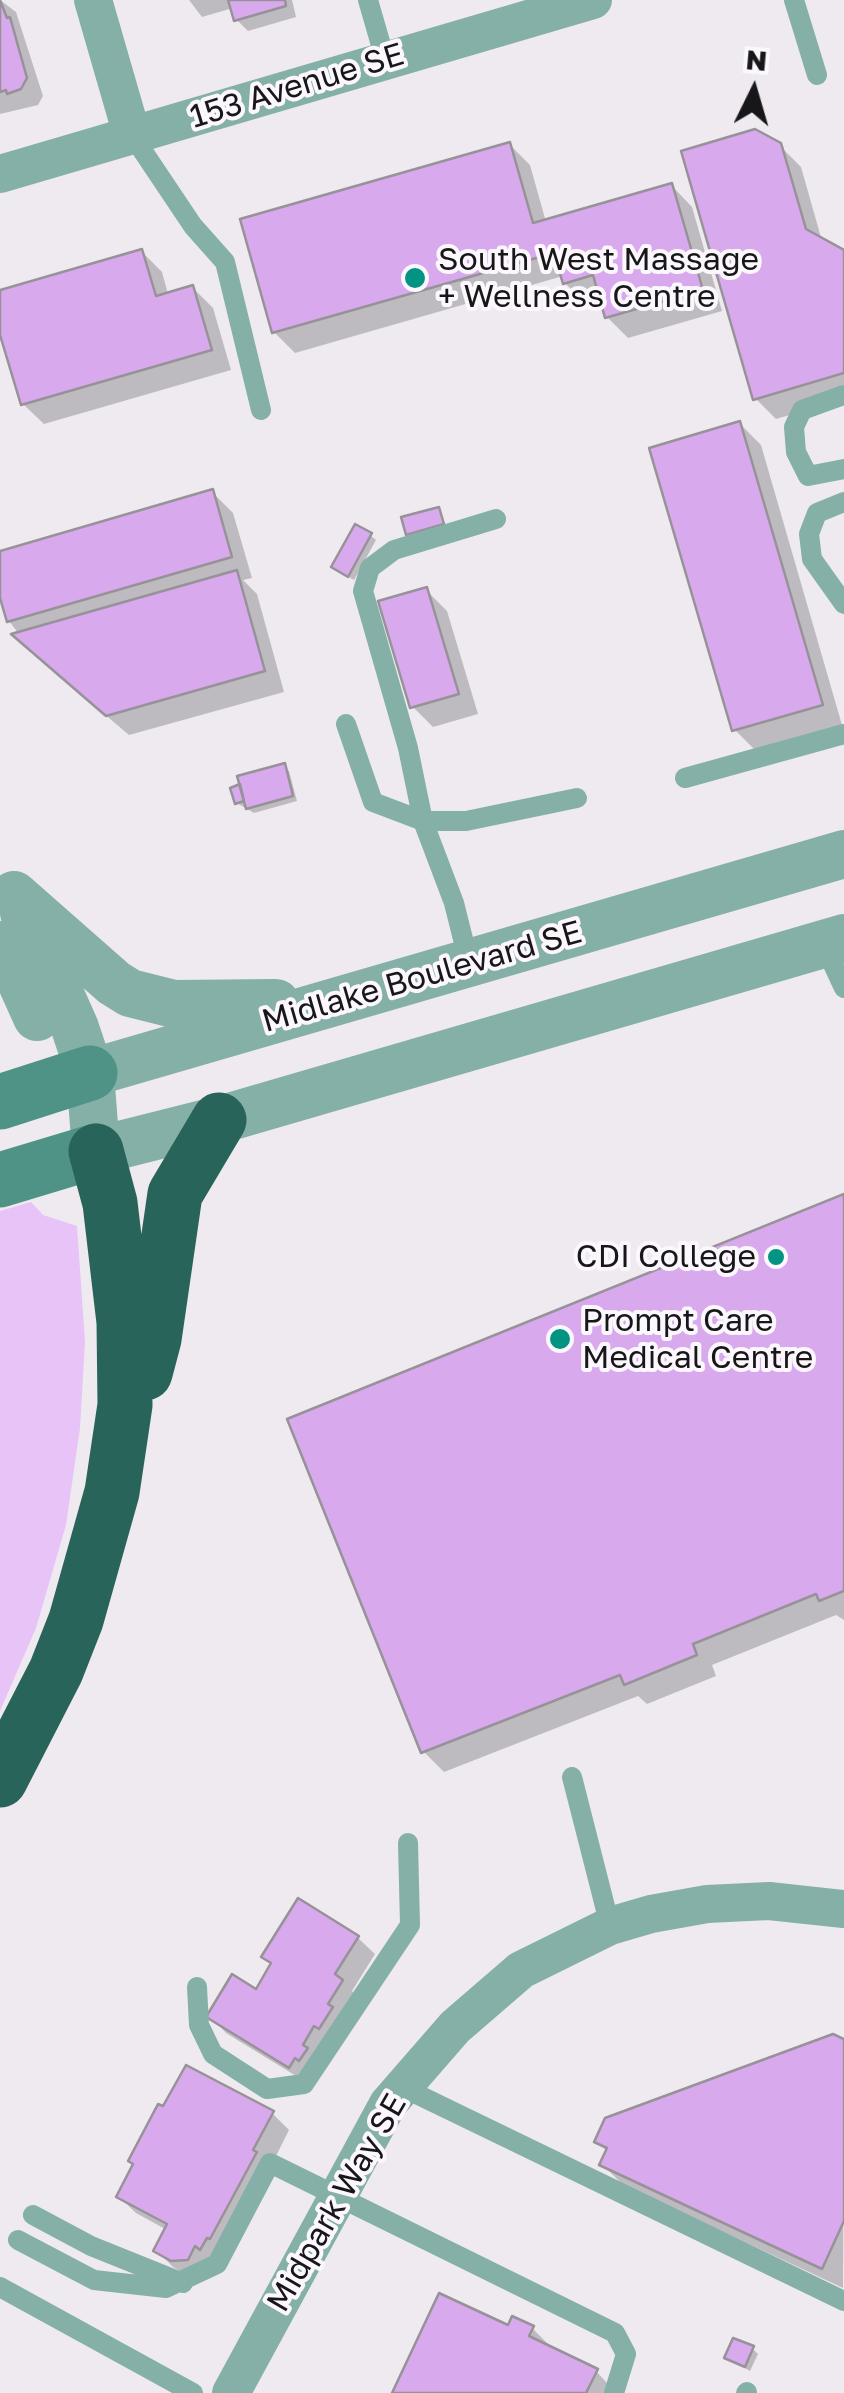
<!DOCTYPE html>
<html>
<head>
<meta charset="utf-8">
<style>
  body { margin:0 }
  #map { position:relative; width:844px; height:2393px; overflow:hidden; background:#eeeaf0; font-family:"Golos Text",sans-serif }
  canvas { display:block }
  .north { position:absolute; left:704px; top:40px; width:100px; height:100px; -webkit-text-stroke:8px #fbf7fd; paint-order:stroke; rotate:5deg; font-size:28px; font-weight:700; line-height:40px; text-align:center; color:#171618 }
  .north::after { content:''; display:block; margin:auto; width:35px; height:45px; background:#171618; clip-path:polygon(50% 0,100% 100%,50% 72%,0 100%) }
</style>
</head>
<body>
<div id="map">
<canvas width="844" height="2393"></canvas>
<div class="north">N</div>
</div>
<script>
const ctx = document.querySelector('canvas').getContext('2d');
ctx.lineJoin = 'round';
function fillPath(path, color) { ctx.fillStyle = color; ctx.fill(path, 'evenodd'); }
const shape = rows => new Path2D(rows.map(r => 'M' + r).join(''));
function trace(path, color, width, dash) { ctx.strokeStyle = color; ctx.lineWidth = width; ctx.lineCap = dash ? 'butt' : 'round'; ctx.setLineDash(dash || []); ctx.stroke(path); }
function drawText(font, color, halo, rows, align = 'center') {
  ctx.font = font + ' "Golos Text",sans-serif'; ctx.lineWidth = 8; ctx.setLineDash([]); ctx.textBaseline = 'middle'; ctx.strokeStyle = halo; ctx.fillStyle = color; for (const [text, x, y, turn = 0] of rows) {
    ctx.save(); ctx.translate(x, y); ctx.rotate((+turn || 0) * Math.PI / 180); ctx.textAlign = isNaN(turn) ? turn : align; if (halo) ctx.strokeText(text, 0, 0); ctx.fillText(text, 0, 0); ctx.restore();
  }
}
fillPath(shape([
  [31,1202,43,1215,77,1226,85,1342,80,1428,66,1525,36,1628,0,1711,0,1211]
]), '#e7c3f7');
fillPath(shape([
  [0,0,16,12,43,96,38,105,0,114],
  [189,0,292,0,296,17,248,31,236,19,233,8,202,17],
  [509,144,530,165,546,222,672,186,692,207,722,311,628,338,607,317,602,299,586,304,565,283,563,276,295,353,274,332],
  [779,145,801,167,822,241,844,252,844,399,776,419,755,398],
  [141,251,162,272,168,294,192,287,213,308,231,370,44,424,23,404,0,326,0,292],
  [740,424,761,445,842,725,755,750,734,729],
  [212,492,233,513,252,578,243,580,257,594,284,692,129,735,35,655,9,621,0,589,0,553],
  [370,535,376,540,354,580,340,572,335,567],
  [426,590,447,611,478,714,433,727,412,706],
  [284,766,289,771,297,801,254,813,237,803],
  [844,1197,844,1620,836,1615,712,1665,716,1676,647,1704,638,1696,444,1772,423,1751],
  [358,1938,375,1954,352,1991,358,1998,306,2082,226,2033,210,2016,256,1992,273,1966,264,1957],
  [844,2042,843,2288,623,2185,602,2164,608,2152,597,2142],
  [272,2113,289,2130,227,2254,189,2277,173,2267,156,2250,167,2230,136,2213,119,2197],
  [509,2328,532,2328,553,2349,596,2371,616,2393,394,2393],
  [753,2349,758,2354,750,2371,727,2358]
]), '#0003');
const building = shape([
  [0,0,7,18,10,17,27,78,21,89,7,94,6,90,0,92,0,0],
  [228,0,285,0,286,6,234,21,228,0],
  [755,129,781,143,806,229,844,250,844,373,753,400,681,151,755,129],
  [510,142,533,223,672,183,703,290,605,318,593,275,563,284,554,253,272,333,240,219,510,142],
  [142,249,156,296,193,285,212,350,21,405,0,335,0,290,142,249],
  [740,421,823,705,732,731,649,448,740,421],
  [213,489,232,557,7,622,0,598,0,551,213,489],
  [439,507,444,524,406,535,401,517,439,507],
  [355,524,372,533,348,577,331,567,355,524],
  [237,570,265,671,106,716,11,634,237,570],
  [427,587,459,694,410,708,378,601,427,587],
  [285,763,293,796,246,809,237,776,285,763],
  [240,784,244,801,235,804,230,788,240,784],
  [844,1194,844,1591,819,1601,816,1594,693,1644,697,1655,624,1685,620,1675,421,1753,287,1419,844,1194],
  [298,1898,359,1936,335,1974,343,1980,328,2004,333,2007,319,2029,314,2026,303,2045,308,2048,299,2061,295,2058,289,2068,206,2017,232,1974,256,1989,271,1963,261,1957,298,1898],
  [833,2034,844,2039,844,2221,822,2269,599,2165,607,2148,594,2142,605,2118,833,2034],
  [186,2065,274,2111,253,2150,257,2152,210,2239,207,2238,200,2250,195,2246,188,2260,171,2261,153,2251,167,2224,116,2197,133,2164,128,2161,158,2104,163,2106,186,2065],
  [439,2293,508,2325,512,2316,534,2326,529,2336,598,2369,586,2393,392,2393,439,2293],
  [733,2338,754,2346,745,2367,724,2358,733,2338]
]);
fillPath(building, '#d8a9ed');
trace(building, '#969298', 2.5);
trace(shape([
  [368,0,385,59],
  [794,0,817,75],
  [132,135,193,226,225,262,261,410],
  [844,395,802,410,794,427,796,452,808,476,844,469],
  [844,502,817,513,809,534,812,559,844,604],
  [496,519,394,550,370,568,363,591,408,748,423,821,466,821,577,798],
  [346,724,373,802,423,821,454,903,469,963],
  [685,778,844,734],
  [824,945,844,988],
  [572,1777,610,1926],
  [197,1987,199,2025,213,2054,267,2089,304,2084,410,1925,408,1843],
  [402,2087,844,2301],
  [33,2215,91,2246,183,2283],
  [18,2240,94,2280,166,2288,217,2264,270,2163,615,2333,626,2354,614,2393],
  [0,2287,193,2393],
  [746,2393,747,2392]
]), '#85b0a7', 20);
trace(shape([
  [93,0,132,135],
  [0,174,593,0],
  [231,2393,388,2104,455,2027,521,1970,610,1926,651,1914,707,1904,769,1901,844,1909]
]), '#85b0a7', 38);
trace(shape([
  [14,895,114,983,130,993,174,1004,276,1003],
  [24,913,75,1028,90,1073,96,1151],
  [0,945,19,977,37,1017],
  [90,1073,844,854],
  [96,1151,219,1120,844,938]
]), '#85b0a7', 48);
trace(shape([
  [0,1102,90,1073],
  [0,1180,96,1151]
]), '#4f9386', 55);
trace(shape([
  [145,1373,154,1339,175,1194,219,1120],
  [0,1780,56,1671,76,1620,112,1492,125,1405,124,1322,110,1203,96,1151]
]), '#286459', 55);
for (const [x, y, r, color] of [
  [415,278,12,"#019482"],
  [776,1257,10,"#019482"],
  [560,1339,12,"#019482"]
]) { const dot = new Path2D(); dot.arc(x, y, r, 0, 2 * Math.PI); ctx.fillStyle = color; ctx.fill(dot); trace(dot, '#fbf7fd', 4); }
drawText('32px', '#171618', '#fbf7fd', [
  ["153 Avenue SE",297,86,-17],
  ["Midlake Boulevard SE",422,977,-16],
  ["Midpark Way SE",337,2203,-60]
]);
drawText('32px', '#171618', '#fbf7fd', [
  ["South West Massage",438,260],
  ["+ Wellness Centre",438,297],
  ["CDI College",756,1257,"right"],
  ["Prompt Care",582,1321],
  ["Medical Centre",582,1358]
], 'left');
</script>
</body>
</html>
